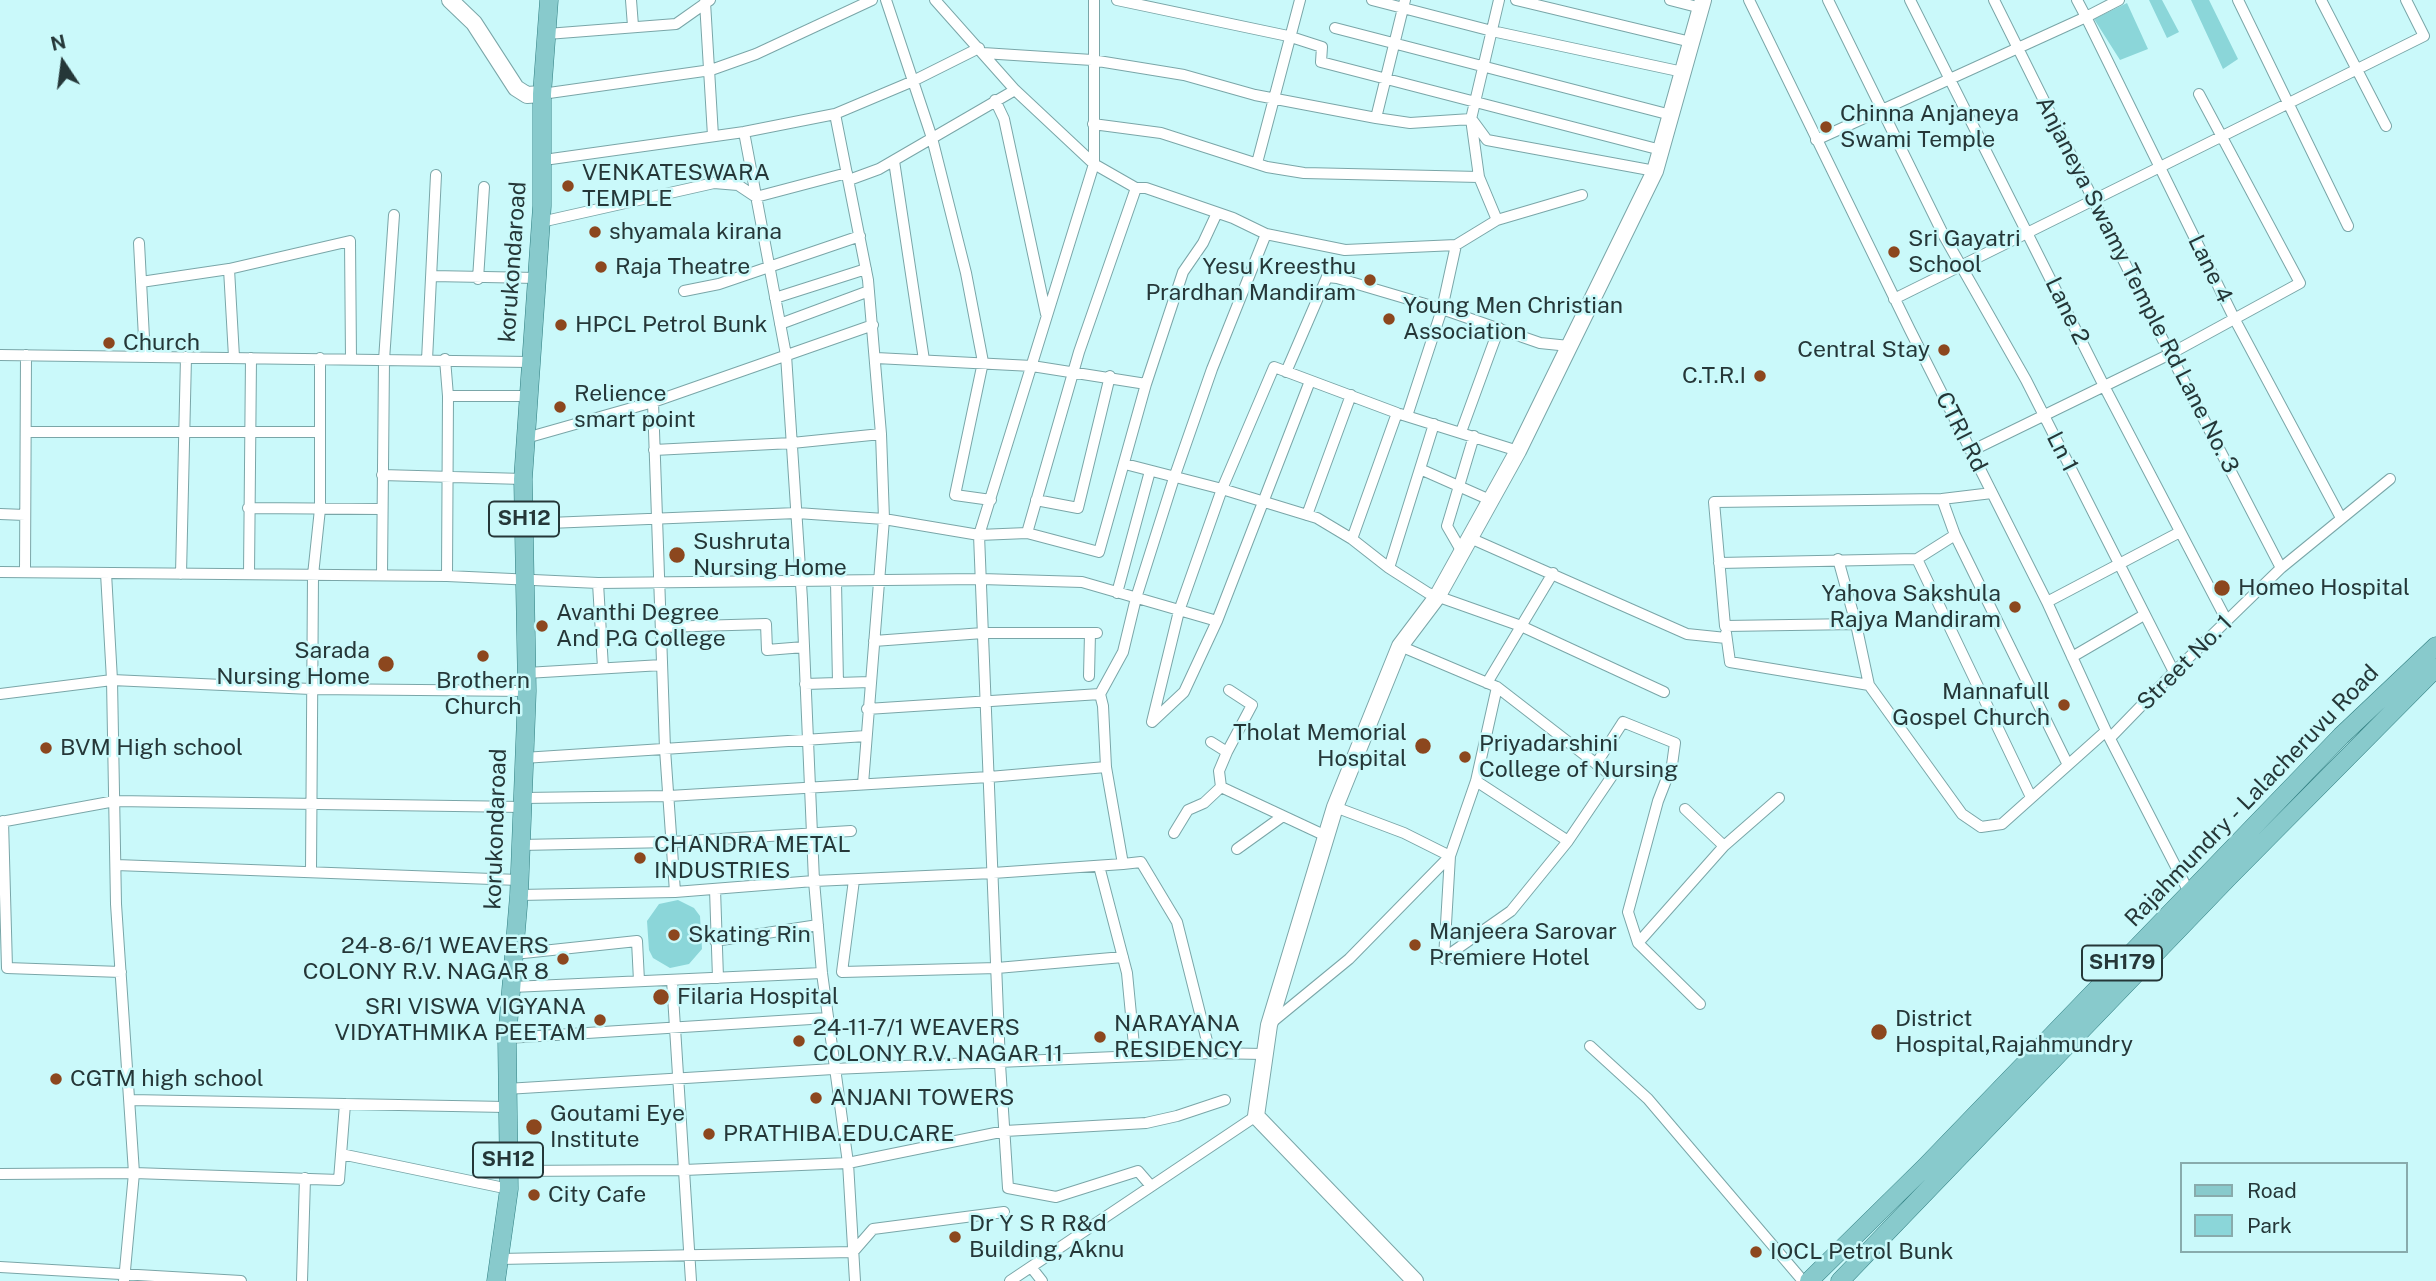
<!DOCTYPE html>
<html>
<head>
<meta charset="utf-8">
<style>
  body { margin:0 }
  #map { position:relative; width:2436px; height:1281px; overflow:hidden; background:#caf9fa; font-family:"Public Sans",sans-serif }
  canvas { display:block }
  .legend { position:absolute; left:2180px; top:1162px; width:228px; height:91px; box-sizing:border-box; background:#caf9fa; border:2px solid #88abac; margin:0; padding:9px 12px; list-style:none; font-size:21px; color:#253738 }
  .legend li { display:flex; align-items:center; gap:14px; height:35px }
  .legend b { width:35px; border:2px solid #88abac }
  .north { position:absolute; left:28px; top:28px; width:70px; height:70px; -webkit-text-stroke:5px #caf9fa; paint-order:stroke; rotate:347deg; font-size:19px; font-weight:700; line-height:28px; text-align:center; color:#253738 }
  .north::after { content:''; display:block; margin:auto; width:24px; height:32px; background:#253738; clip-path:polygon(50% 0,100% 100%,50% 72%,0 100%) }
</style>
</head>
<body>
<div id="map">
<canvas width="2436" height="1281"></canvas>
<ul class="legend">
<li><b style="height:9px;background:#88cacc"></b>Road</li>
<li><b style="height:19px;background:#8bd6d9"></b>Park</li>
</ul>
<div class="north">N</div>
</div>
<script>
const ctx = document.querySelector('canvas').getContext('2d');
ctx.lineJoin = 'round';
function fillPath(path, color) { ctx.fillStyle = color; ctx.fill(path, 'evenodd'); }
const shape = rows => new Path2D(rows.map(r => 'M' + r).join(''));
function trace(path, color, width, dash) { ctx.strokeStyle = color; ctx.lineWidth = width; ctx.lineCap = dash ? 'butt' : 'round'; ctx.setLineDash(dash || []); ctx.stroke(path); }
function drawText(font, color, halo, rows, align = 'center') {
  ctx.font = font + ' "Public Sans",sans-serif'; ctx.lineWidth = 5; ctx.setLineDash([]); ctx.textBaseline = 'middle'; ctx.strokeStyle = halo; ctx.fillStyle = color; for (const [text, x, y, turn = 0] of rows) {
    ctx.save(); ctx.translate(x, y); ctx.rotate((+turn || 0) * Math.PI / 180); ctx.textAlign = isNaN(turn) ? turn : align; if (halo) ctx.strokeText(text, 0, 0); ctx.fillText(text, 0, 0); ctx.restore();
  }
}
fillPath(shape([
  [2149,0,2162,0,2179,32,2167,38],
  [2191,0,2209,0,2238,59,2223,69],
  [2127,3,2148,49,2120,60,2094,19],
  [678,900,694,908,700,916,702,949,689,964,670,968,653,958,649,950,647,921,659,904]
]), '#8bd6d9');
const street = shape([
  [631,0,633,26],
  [886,0,932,138,966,273,983,362,955,495,991,500],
  [935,0,1015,90,1094,164,1136,188,1146,188,1233,218,1266,234,1345,250,1456,245,1497,220,1582,195],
  [1094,0,1094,164,979,535,1000,1064,1008,1188,1056,1197,1138,1171,1151,1186],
  [1117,0,1288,36,1322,47,1321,62,1661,150],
  [1372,0,1492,31,1683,72],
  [1516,0,1691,42],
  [1670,0,1701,8],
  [1749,0,1910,330,2047,602,2106,731,2192,898],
  [1828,0,1944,236,2026,380,2174,672],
  [1910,0,2104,386,2227,621],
  [1994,0,2170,354,2281,568],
  [2119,0,2086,17,2234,318,2341,518],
  [2238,0,2348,226],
  [2321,0,2386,126],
  [705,2,713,136],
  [1335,28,1671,115],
  [547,34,676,24,710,0],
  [983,53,1092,60,1184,75,1255,95,1376,118,1410,123,1471,119],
  [542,94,711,70,756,54,872,0],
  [995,100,1004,119,1046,314],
  [835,114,868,280,881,434,884,519,863,784],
  [1376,118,1405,0],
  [1473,121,1487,140,1655,171],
  [1093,124,1161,133,1267,167,1304,173,1479,177],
  [744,132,786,355,802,599,814,881,822,973,848,1163,855,1281],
  [1816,140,2086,17,2077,0],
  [544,160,744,132,835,114,911,82,979,48],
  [894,161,924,360],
  [1257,163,1300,0],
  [849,180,879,169,1015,90],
  [1497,220,1479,177,1471,119,1499,0],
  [541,222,714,183,738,185,756,197,847,173],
  [139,243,145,357],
  [229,269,234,357],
  [432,276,537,278],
  [478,279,484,187],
  [141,282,229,269,350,241,351,359],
  [684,291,719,284,860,236],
  [775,298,866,269],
  [1894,299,2424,36,2406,0],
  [780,324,869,291],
  [0,355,530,362],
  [876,358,1032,366,1146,384],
  [445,359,448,396,447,576],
  [427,360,436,175],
  [1286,372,1327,277,1337,278,1442,309,1540,343,1569,346],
  [448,396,527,396],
  [653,402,665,749,675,892],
  [1400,414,1518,451],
  [1407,416,1442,309,1456,245],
  [26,432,320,432],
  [1461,432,1499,328],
  [526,438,653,402,873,325],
  [654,450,792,443,881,434],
  [1971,451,2170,354,2300,283,2199,94],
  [1125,464,1222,489,1317,518,1352,539,1397,413,1274,367,1222,489,1179,611,1152,722],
  [1420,469,1490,500],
  [382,475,523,479],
  [1942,499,1992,493],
  [1036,500,1078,508,1110,376],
  [248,508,382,509],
  [0,514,25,515],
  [1307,515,1351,395],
  [524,524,797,513,884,519,979,535,1027,533,1099,552,1146,384,1183,272,1203,243,1216,215],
  [1027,533,1079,352,1136,188],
  [1470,538,1687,634,1726,638],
  [1352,539,1389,568,1434,424],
  [1462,552,1447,526,1474,436],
  [1838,559,1856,624,1869,685,1962,814,1981,827,2002,824,2106,731],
  [1917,559,2030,795],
  [1719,563,1917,559,1955,535],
  [1389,568,1428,593,1521,626,1664,692],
  [0,572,447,576,598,583,981,579,1082,582,1217,621],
  [25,572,26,355],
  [106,573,112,680,116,904,134,1173,124,1281],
  [181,574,186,357],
  [249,574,251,358],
  [382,575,384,360,394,215],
  [836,582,838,683],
  [598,583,603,668],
  [1117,593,1150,471],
  [2047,602,2180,532],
  [1856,624,1725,626,1714,502,1942,499,1955,535,2067,763],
  [662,627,766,624,767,650,804,647],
  [1726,633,1730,662,1869,685],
  [874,641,983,633,1097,633],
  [1400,646,1497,687,1612,776,1568,841,1511,911,1444,958],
  [2072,657,2144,615],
  [526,673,662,665],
  [1089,676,1090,633],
  [1487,683,1553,573],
  [805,684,870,682],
  [0,694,112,680,311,689,527,691],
  [867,709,1100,694],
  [1153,721,1184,692,1217,621,1310,381],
  [2110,738,2174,672,2281,568,2390,479],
  [1211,742,1227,752,1219,771,1221,787,1326,836],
  [1227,752,1252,705,1229,690],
  [523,758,866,736],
  [1596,764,1623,722,1675,743,1672,765,1658,801,1628,912,1638,943],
  [1476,781,1568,841],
  [523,798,669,796,989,777,1106,767],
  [1685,809,1724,846],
  [3,821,7,968,121,972],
  [0,822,115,801,522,807],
  [1174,833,1188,810,1204,803,1221,787],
  [520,845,672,842,851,831],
  [1237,849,1283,816],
  [1123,864,1141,862,1177,922,1210,1053],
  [116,865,519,880],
  [1099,866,1127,973,1135,1056],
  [311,870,313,575,320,509,320,358],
  [854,880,842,972,997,968,1123,957],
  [715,889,718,978],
  [519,895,675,892,814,881,993,873,1123,864,1106,767,1103,706,1100,694,1123,652,1136,598,1174,478,1212,369,1266,234],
  [715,941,818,925],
  [514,954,637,941,639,981],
  [1444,958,1450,856,1476,781,1497,687],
  [672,980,691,1281],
  [512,987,822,973],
  [1700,1004,1638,943,1724,846,1779,798],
  [1271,1023,1349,959,1450,856,1404,833,1335,807],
  [507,1038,827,1018],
  [1590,1046,1648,1099,1803,1281],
  [506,1089,833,1069,1210,1053,1263,1054],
  [130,1100,506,1107],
  [341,1154,509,1189],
  [509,1171,684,1170,848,1163,1005,1131,1146,1123,1177,1116,1225,1100],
  [0,1174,134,1173,339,1180,345,1104],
  [499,1259,853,1252,873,1229,1004,1212],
  [0,1267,241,1281],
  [1031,1267,1042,1281],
  [302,1281,305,1178],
  [1010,1281,1256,1116]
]);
const secondary = shape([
  [450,0,474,23,516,88,527,95,542,94],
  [1415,1281,1256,1116,1269,1025,1335,807,1400,646,1437,597,1518,451,1655,171,1703,0]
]);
const primary = shape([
  [496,1281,509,1189,507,1038,519,895,527,691,523,479,542,206,542,94,549,0],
  [1809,1281,1924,1168,2341,736,2436,646],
  [1840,1281,2229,877,2436,668]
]);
trace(street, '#7aa6a8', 12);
trace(secondary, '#7aa6a8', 18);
trace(primary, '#317f82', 19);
trace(street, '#fff', 10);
trace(secondary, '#fff', 16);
trace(primary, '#88cacc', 18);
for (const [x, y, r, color] of [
  [1826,127,7,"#8c471e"],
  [568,186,7,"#8c471e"],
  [595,232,7,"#8c471e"],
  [1894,252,7,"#8c471e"],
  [601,267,7,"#8c471e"],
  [1370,280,7,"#8c471e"],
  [1389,319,7,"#8c471e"],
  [561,325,7,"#8c471e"],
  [109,343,7,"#8c471e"],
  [1944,350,7,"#8c471e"],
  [1760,376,7,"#8c471e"],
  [560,407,7,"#8c471e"],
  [677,555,9,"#8c471e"],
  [2222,588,9,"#8c471e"],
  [2015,607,7,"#8c471e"],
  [542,626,7,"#8c471e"],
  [483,656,7,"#8c471e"],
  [386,664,9,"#8c471e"],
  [2064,705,7,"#8c471e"],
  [1423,746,9,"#8c471e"],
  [46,748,7,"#8c471e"],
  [1465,757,7,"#8c471e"],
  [640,858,7,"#8c471e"],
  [674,935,7,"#8c471e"],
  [1415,945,7,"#8c471e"],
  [563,959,7,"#8c471e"],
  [661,997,9,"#8c471e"],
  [600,1020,7,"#8c471e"],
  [1879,1032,9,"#8c471e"],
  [1100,1037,7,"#8c471e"],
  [799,1041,7,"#8c471e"],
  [56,1079,7,"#8c471e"],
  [816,1098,7,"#8c471e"],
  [534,1127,9,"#8c471e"],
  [709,1134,7,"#8c471e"],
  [534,1195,7,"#8c471e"],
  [955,1237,7,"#8c471e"],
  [1756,1252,7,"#8c471e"]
]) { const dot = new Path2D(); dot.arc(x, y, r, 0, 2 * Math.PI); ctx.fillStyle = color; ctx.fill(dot); trace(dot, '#caf9fa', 2.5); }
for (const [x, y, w] of [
  [524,519,70],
  [2122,963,80],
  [508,1160,70]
]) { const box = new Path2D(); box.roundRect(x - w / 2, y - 17.5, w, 35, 5); ctx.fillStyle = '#caf9fa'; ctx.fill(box); trace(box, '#253738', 2); }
drawText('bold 21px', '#253738', null, [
  ["SH12",524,519],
  ["SH179",2122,963],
  ["SH12",508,1160]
]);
drawText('23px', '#253738', '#caf9fa', [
  ["Chinna Anjaneya",1840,114],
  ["Swami Temple",1840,140],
  ["VENKATESWARA",582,173],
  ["TEMPLE",582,199],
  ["shyamala kirana",609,232],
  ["Sri Gayatri",1908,239],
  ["School",1908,265],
  ["Raja Theatre",615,267],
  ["Yesu Kreesthu",1356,267,"right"],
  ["Prardhan Mandiram",1356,293,"right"],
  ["Young Men Christian",1403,306],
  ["Association",1403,332],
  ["HPCL Petrol Bunk",575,325],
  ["Church",123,343],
  ["Central Stay",1930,350,"right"],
  ["C.T.R.I",1746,376,"right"],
  ["Relience",574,394],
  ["smart point",574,420],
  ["Sushruta",693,542],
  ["Nursing Home",693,568],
  ["Homeo Hospital",2238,588],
  ["Yahova Sakshula",2001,594,"right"],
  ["Rajya Mandiram",2001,620,"right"],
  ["Avanthi Degree",556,613],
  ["And P.G College",556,639],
  ["Sarada",370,651,"right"],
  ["Nursing Home",370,677,"right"],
  ["Brothern",483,681,"center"],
  ["Church",483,707,"center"],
  ["Mannafull",2050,692,"right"],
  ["Gospel Church",2050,718,"right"],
  ["Tholat Memorial",1407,733,"right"],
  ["Hospital",1407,759,"right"],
  ["Priyadarshini",1479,744],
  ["College of Nursing",1479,770],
  ["BVM High school",60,748],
  ["CHANDRA METAL",654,845],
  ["INDUSTRIES",654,871],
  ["Manjeera Sarovar",1429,932],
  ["Premiere Hotel",1429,958],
  ["Skating Rin",688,935],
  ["24-8-6/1 WEAVERS",549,946,"right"],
  ["COLONY R.V. NAGAR 8",549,972,"right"],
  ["Filaria Hospital",677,997],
  ["SRI VISWA VIGYANA",586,1007,"right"],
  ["VIDYATHMIKA PEETAM",586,1033,"right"],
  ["District",1895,1019],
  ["Hospital,Rajahmundry",1895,1045],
  ["NARAYANA",1114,1024],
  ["RESIDENCY",1114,1050],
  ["24-11-7/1 WEAVERS",813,1028],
  ["COLONY R.V. NAGAR 11",813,1054],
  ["CGTM high school",70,1079],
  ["ANJANI TOWERS",830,1098],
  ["Goutami Eye",550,1114],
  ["Institute",550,1140],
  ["PRATHIBA.EDU.CARE",723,1134],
  ["City Cafe",548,1195],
  ["Dr Y S R R&d",969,1224],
  ["Building, Aknu",969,1250],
  ["IOCL Petrol Bunk",1770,1252]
], 'left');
drawText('23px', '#253738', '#caf9fa', [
  ["korukondaroad",513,262,-86],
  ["Lane 4",2210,269,64],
  ["Anjaneya Swamy Temple Rd Lane No. 3",2137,285,63],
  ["Lane 2",2067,311,64],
  ["CTRI Rd",1961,432,63],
  ["Ln 1",2062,452,63],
  ["Street No. 1",2185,663,-45],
  ["Rajahmundry - Lalacheruvu Road",2252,796,-46],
  ["korukondaroad",496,829,-88]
]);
</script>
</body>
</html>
